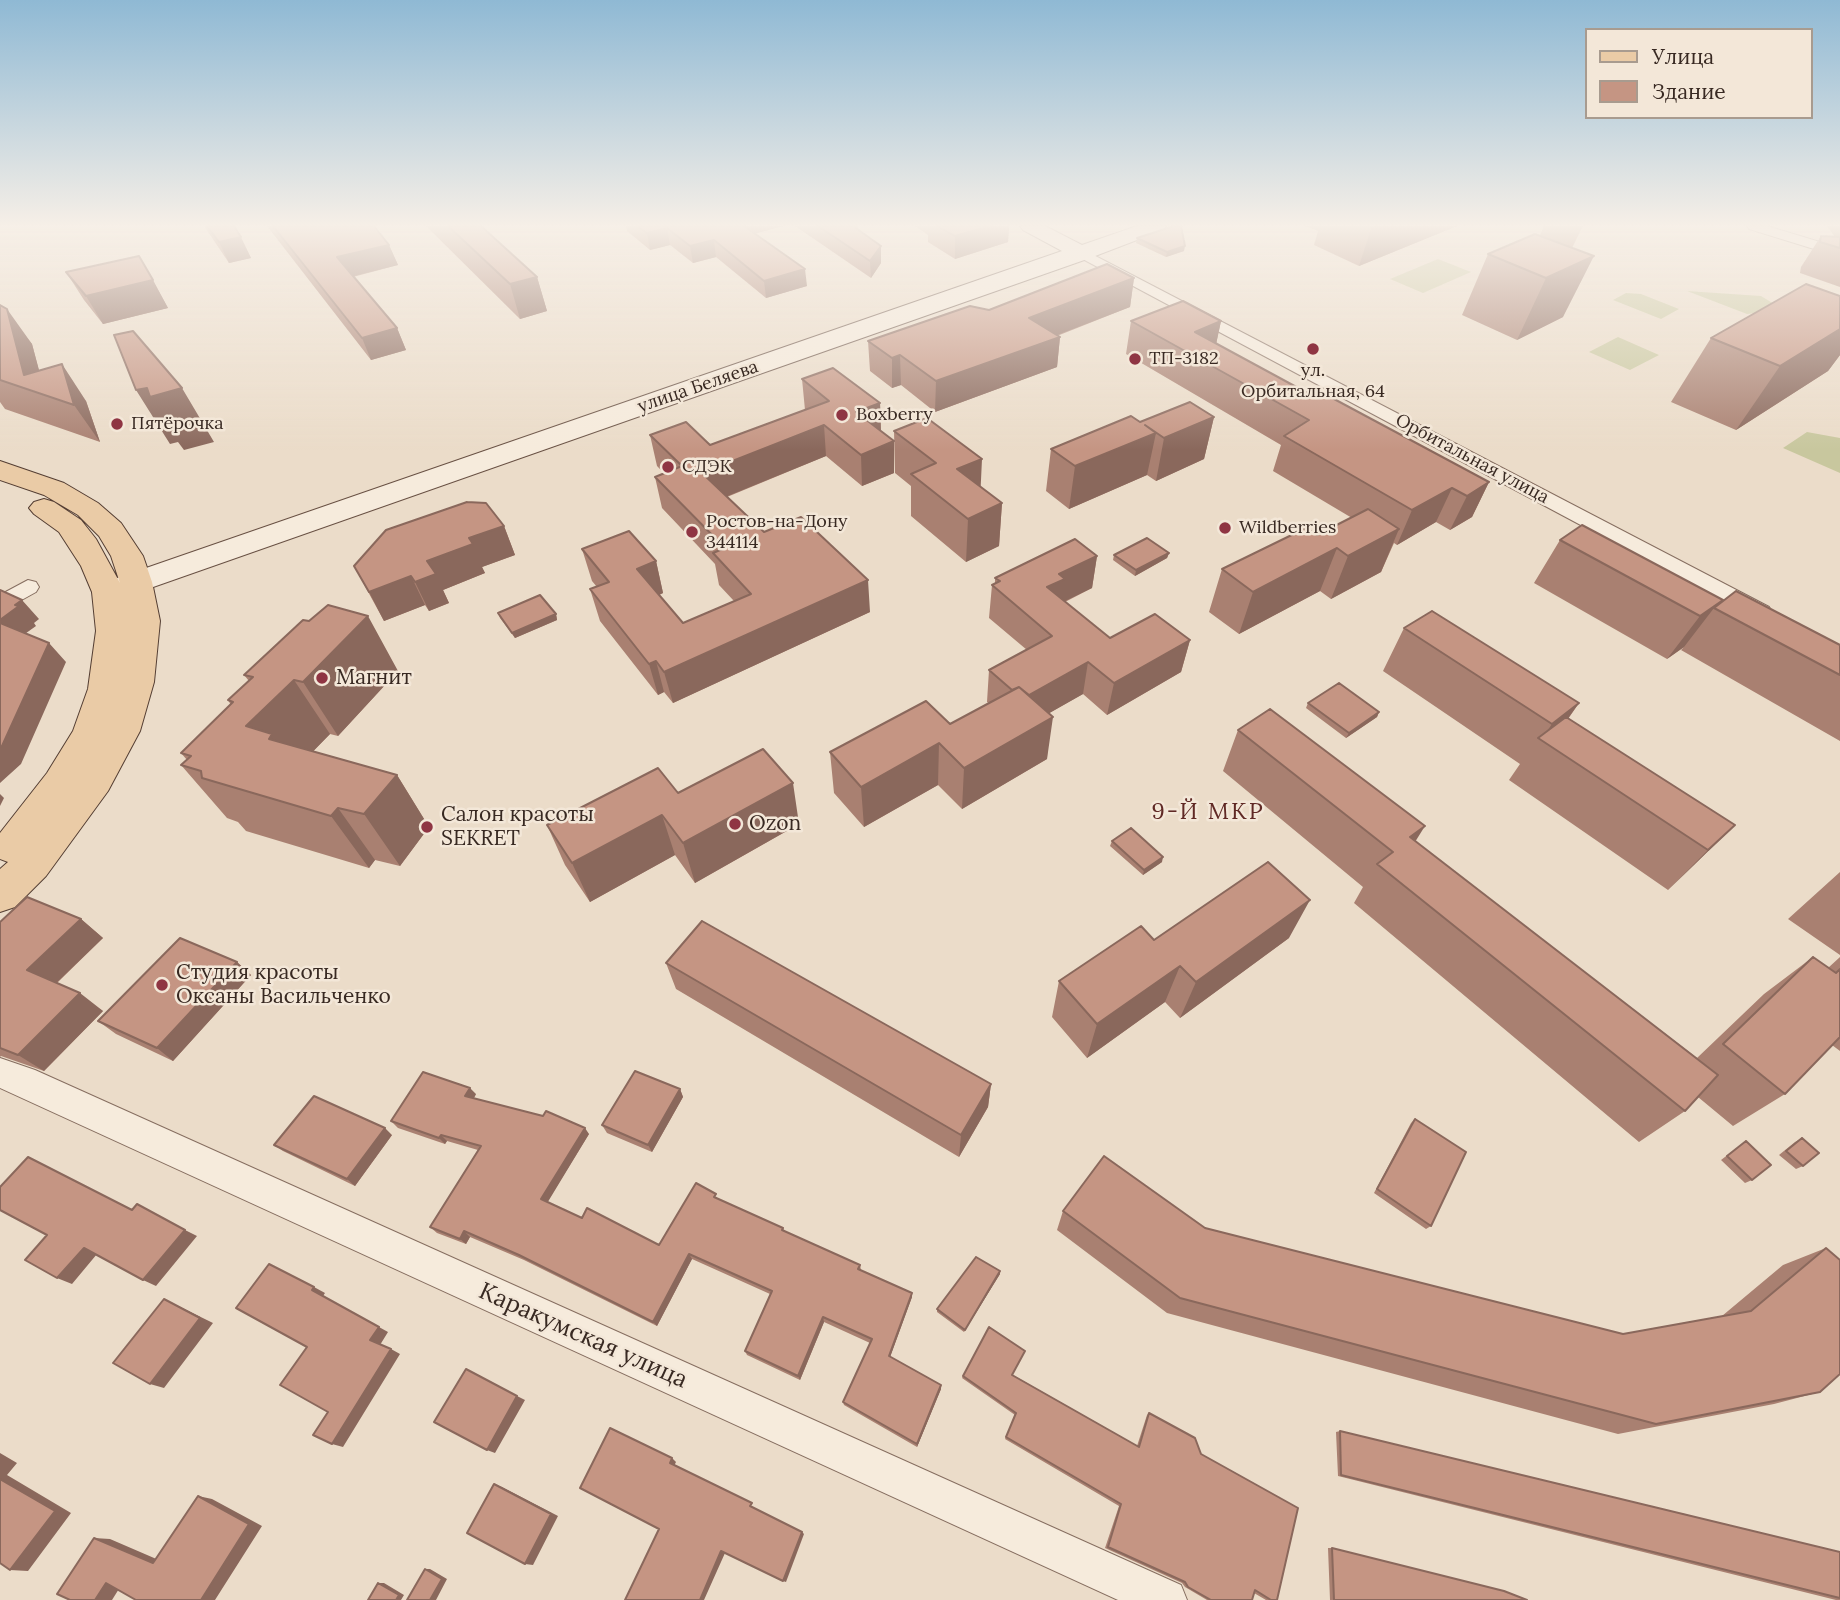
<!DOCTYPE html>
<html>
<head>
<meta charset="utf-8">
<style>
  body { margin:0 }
  #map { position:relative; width:1840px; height:1600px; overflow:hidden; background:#ebdcc9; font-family:Lora,serif }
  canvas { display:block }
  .legend { position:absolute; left:1585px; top:28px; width:228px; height:91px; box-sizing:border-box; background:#f3e7d8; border:2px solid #a89b8f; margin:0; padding:9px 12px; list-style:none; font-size:21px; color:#382922 }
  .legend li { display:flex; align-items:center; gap:14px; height:35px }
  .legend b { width:35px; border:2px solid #a89b8f }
</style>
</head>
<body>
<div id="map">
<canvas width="1840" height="1600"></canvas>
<ul class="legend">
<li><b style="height:9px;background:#eacba6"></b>Улица</li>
<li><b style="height:19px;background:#c59583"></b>Здание</li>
</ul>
</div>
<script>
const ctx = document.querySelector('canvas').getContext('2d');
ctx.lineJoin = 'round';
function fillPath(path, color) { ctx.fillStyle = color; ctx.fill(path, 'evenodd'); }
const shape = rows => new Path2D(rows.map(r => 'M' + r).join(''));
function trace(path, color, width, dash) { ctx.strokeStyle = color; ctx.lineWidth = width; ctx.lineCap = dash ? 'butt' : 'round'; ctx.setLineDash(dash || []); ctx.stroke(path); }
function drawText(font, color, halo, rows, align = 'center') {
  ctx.font = font + ' Lora,serif'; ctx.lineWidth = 5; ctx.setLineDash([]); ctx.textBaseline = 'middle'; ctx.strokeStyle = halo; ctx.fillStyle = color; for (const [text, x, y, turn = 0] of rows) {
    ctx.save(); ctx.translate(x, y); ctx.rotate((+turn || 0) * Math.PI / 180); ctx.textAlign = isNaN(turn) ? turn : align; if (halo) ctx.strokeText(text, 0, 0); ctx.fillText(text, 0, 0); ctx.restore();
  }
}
fillPath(shape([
  [1438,259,1471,272,1423,293,1390,279],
  [1687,291,1761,296,1784,310,1747,314],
  [1626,293,1641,294,1679,309,1661,319,1613,300],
  [1618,337,1659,355,1630,370,1589,352],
  [1807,432,1840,438,1840,473,1783,448]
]), '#c8c79e');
const minor = shape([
  [1747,226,1767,226,1840,248,1840,257,1749,229,1747,226],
  [1082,249,1769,607,1772,612,1769,617,1761,619,1753,617,1077,256,1075,253,1082,249],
  [28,580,36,582,39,587,36,592,0,612,0,595,28,580],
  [0,1058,35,1070,1181,1585,1187,1600,1118,1600,0,1088,0,1058]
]);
const secondary = shape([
  [1020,226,1045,226,1082,245,1137,226,1166,226,1163,230,1090,258,119,599,108,602,97,599,92,592,97,585,1062,251,1023,230,1020,226]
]);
const primary = shape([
  [0,461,64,483,98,503,121,523,143,556,152,582,160,621,154,682,140,731,108,791,46,876,15,907,0,912,0,869,8,862,0,859,0,833,47,773,73,731,88,689,96,631,92,592,81,566,59,532,34,514,29,508,34,502,44,499,54,502,81,520,96,539,120,583,111,556,99,536,78,515,44,495,0,480,0,461]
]);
trace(minor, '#866e60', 2);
trace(secondary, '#685043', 2);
trace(primary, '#543e33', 2);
fillPath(minor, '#f6ebdc');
fillPath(secondary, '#f6ebdc');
fillPath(primary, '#eacba6');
fillPath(shape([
  [204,226,234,226,251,258,229,263],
  [267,226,374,226,389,245,398,265,353,277,397,328,406,350,371,360],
  [426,226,481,226,537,277,547,311,520,319],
  [626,226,783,226,755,233,807,286,766,298,716,257,693,263,670,245,650,250,627,231],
  [795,226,857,226,858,229,881,263,871,278],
  [915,226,1009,226,1008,242,955,259,928,242,928,235],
  [1305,226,1457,226,1359,266,1314,245,1318,231],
  [1544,226,1583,226,1572,248,1563,317,1517,340,1462,315,1488,254,1540,235],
  [1827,226,1840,226,1840,287,1800,273,1801,267,1821,236,1835,237],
  [1137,238,1184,251,1166,257,1136,243],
  [139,256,168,308,103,324,84,300,66,272],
  [1134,278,1130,307,1057,336,1060,337,1057,367,935,412,901,385,892,388,870,371,868,341,989,310],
  [1840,296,1840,355,1828,371,1736,430,1671,402,1711,338],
  [0,305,32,344,39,371,86,401,100,442,5,409,0,402],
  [1131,321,1221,321,1216,344,1313,396,1489,482,1472,517,1450,530,1436,522,1397,545,1394,543,1381,572,1331,599,1320,591,1239,634,1209,612,1222,569,1317,535,1352,518,1273,471,1281,445,1126,354],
  [802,379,880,403,881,431,894,473,862,486,826,456,727,497,764,532,870,612,673,703,664,692,658,695,600,621,590,589,597,587,592,581,582,549,656,561,663,593,659,595,683,623,734,601,719,585,715,564,662,508,655,477,664,473,657,466,650,435,710,445,805,410],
  [1214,417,1204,459,1156,481,1147,475,1069,509,1046,491,1051,449,1140,422],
  [894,431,981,487,1002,503,999,546,966,562,911,516,911,486,895,473],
  [504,526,515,555,482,567,485,573,443,590,449,603,429,611,425,605,384,621,354,566],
  [1560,540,1720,603,1840,645,1840,741,1681,650,1684,647,1667,659,1534,583],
  [1169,553,1167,558,1135,576,1113,560,1114,555],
  [1097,556,1092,588,1065,602,1110,638,1190,640,1181,672,1107,715,1083,694,1049,713,1047,759,962,809,938,785,864,827,834,793,830,752,950,724,989,703,987,702,989,670,1027,650,989,618,992,585,995,584,995,578],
  [498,613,556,614,557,620,515,638,500,618],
  [1404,628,1579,703,1568,719,1735,825,1668,890,1509,780,1520,764,1383,671],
  [398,671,338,736,330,734,313,751,397,775,429,827,400,866,375,860,369,868,246,831,238,822,227,818,181,765,187,760,181,753,231,705,228,700,249,681,244,675],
  [1308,703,1379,712,1377,717,1346,738,1306,708],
  [1238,730,1415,842,1697,1058,1764,994,1813,957,1828,968,1840,957,1840,1051,1832,1045,1785,1094,1733,1126,1698,1097,1685,1111,1639,1142,1354,903,1363,887,1223,771],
  [678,793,799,824,695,883,675,855,590,902,565,865,547,825],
  [1112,841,1162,862,1143,875,1110,846],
  [1840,872,1840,955,1788,919],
  [81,919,103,938,57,983,103,1011,44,1071,1,1056,0,1057,0,922],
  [1289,938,1180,1018,1165,1002,1087,1058,1052,1017,1059,981],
  [237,962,251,975,173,1061,116,1034,98,1021],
  [666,963,991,1084,988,1107,959,1157,676,989],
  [680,1089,683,1097,652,1152,607,1133,602,1125],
  [476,1094,474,1098,589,1134,547,1202,582,1218,659,1245,719,1200,783,1228,784,1231,860,1265,861,1270,912,1293,912,1297,890,1357,941,1385,941,1389,917,1447,844,1405,843,1402,870,1343,824,1322,800,1380,747,1355,745,1351,770,1294,692,1259,657,1326,524,1260,470,1237,466,1244,437,1233,430,1227,478,1150,447,1141,445,1144,398,1128,391,1121],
  [1415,1119,1431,1226,1426,1229,1374,1193,1411,1123],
  [392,1135,355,1186,283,1151,274,1145],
  [1802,1138,1803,1166,1796,1169,1779,1155,1795,1142],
  [1746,1141,1752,1180,1745,1183,1721,1160],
  [1063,1211,1205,1228,1623,1334,1722,1316,1783,1265,1826,1248,1820,1392,1774,1404,1618,1434,1167,1313,1057,1230],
  [1000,1271,1000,1274,964,1332,937,1312,937,1309],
  [1013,1375,1137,1446,1147,1415,1149,1413,1201,1454,1277,1600,1266,1600,1254,1593,1252,1600,1207,1600,1185,1587,1182,1583,1105,1548,1119,1506,1005,1439,1015,1415,962,1378,963,1376],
  [1340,1431,1840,1552,1840,1600,1836,1600,1338,1476,1336,1432],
  [1328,1548,1332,1548,1527,1600,1330,1600]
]), '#a98071');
fillPath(shape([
  [738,226,783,226,740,238],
  [990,226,1009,226,1008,242,955,259,955,236],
  [1372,226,1457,226,1359,266],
  [667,228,670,245,650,250,647,233],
  [241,237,251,258,229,263,219,242],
  [714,240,716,257,693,263,690,246],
  [389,245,398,265,346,278,337,257],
  [881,246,881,263,871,278,870,261],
  [1185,246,1184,251,1166,257,1167,252],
  [1594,256,1563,317,1517,340,1546,278],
  [805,269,807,286,766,298,764,281],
  [537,277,547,311,520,319,510,284],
  [1134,278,1130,307,1026,347,1029,318],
  [153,280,168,308,103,324,86,296],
  [7,309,32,344,46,396,24,375],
  [1221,321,1214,354,1195,332],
  [397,328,406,350,371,360,362,338],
  [1840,329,1840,355,1828,371,1736,430,1780,366],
  [1060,337,1057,367,935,412,936,381],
  [900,355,901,385,892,388,892,358],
  [62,364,86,401,100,442,74,405],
  [147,388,182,388,214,442,184,450,178,442,170,444,136,390],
  [880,403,881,434,856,412],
  [1214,417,1204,459,1156,481,1164,438],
  [824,425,826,456,708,504,702,473],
  [1156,433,1147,475,1069,509,1075,466],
  [894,441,894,473,862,486,861,455],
  [982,459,980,501,957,469],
  [1489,482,1472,517,1450,530,1467,496],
  [1452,488,1436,522,1397,545,1412,510],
  [1002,503,999,546,966,562,968,519],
  [504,526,515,555,482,567,485,573,443,590,449,603,429,611,415,582,427,561,469,538],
  [1399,529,1381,572,1331,599,1348,556],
  [1337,548,1320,591,1239,634,1253,592],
  [1169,553,1167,558,1135,576,1136,570],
  [1097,556,1092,588,1061,603,1047,587,1059,574],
  [656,561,663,593,646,601,637,569],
  [411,576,425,605,384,621,369,592],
  [868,580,870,612,673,703,664,672],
  [22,600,39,619,34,623,36,626,15,641,0,625,0,620,15,605],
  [1723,600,1716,609,1714,608,1684,647,1667,659,1700,616],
  [556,614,557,620,515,638,512,633],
  [368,616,398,671,338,736,303,682],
  [1190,640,1181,672,1107,715,1114,683],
  [49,643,66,662,21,764,0,783,0,747],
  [656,661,664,692,658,695,649,664],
  [1088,662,1083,694,1018,731,1022,699],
  [294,680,330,734,297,768,246,726],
  [1579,703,1549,745,1541,740,1552,724],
  [1379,712,1377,717,1346,738,1349,733],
  [1053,717,1047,759,962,809,964,768],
  [939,743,938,785,864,827,861,787],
  [397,775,429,827,400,866,364,814],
  [793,783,799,824,695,883,683,843],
  [0,794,4,798,0,806],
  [338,808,375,860,369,868,331,816],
  [662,815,675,855,590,902,572,863],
  [1735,825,1694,865,1668,890,1708,850],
  [1425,826,1400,866,1410,837],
  [1163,857,1162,862,1143,875,1144,870],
  [1310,900,1289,938,1180,1018,1196,982],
  [81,919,103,938,51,988,27,970],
  [237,962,251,975,173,1061,157,1048],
  [1180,966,1165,1002,1087,1058,1097,1024],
  [80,993,103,1011,44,1071,18,1055],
  [991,1084,988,1107,959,1157,961,1135],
  [470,1088,476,1094,471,1103,465,1096],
  [680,1089,683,1097,652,1152,648,1145],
  [385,1128,392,1135,355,1186,347,1179],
  [585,1128,589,1134,546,1205,541,1199],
  [441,1135,447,1141,445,1144,439,1138],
  [185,1230,197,1236,156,1286,143,1280],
  [464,1231,470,1237,466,1244,460,1239],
  [84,1248,97,1254,72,1284,57,1278],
  [689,1254,692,1259,657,1326,653,1322],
  [1000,1271,1000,1274,964,1332,965,1330],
  [314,1287,325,1293,323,1296,388,1332,380,1345,370,1340,312,1290],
  [912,1293,912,1297,889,1360,889,1356],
  [164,1299,213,1323,164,1388,150,1384],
  [823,1317,824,1322,800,1380,798,1376],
  [391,1349,400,1354,343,1447,332,1444],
  [941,1385,941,1389,917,1447,917,1444],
  [517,1396,525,1400,495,1453,487,1450],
  [0,1453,17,1463,7,1475,71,1513,28,1571,10,1570,0,1479],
  [672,1458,676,1462,674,1466,670,1463],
  [494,1484,502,1487,558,1516,533,1565,525,1564],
  [198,1496,212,1499,262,1526,215,1600,201,1600],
  [802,1532,804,1534,786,1582,783,1581],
  [94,1538,110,1539,168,1564,153,1563],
  [721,1551,725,1553,704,1600,700,1600],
  [425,1569,430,1569,447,1579,436,1600,430,1600],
  [106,1583,122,1584,112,1600,95,1600],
  [378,1583,384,1583,404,1595,401,1600,396,1600]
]), '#8a685c');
const building = shape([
  [207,226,234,226,241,237,219,242,207,226],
  [273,226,374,226,389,245,337,257,397,328,362,338,273,226],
  [448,226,481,226,537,277,510,284,448,226],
  [637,226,744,226,805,269,764,281,714,240,690,246,667,228,647,233,637,226],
  [818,226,855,226,853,226,881,246,870,261,818,226],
  [937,226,990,226,955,236,937,226],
  [1174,226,1181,226,1185,246,1167,252,1137,238,1174,226],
  [1535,234,1594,256,1546,278,1488,254,1535,234],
  [1821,236,1840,237,1840,248,1820,242,1821,236],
  [139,256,153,280,86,296,66,272,139,256],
  [1107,264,1134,278,1029,318,1060,337,936,381,900,355,892,358,868,341,970,306,989,310,1107,264],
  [1806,284,1840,296,1840,329,1780,366,1711,338,1806,284],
  [1183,301,1221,321,1195,332,1313,396,1321,392,1489,482,1467,496,1452,488,1412,510,1284,436,1309,420,1131,321,1183,301],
  [0,305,7,309,24,375,62,364,74,405,0,380,0,305],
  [133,331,182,388,150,397,147,388,136,390,114,335,133,331],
  [833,368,880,403,856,412,894,441,861,455,824,425,702,473,764,532,801,517,868,580,664,672,656,661,649,664,590,589,609,582,582,549,629,531,656,561,637,569,683,623,751,594,713,553,725,548,655,477,682,466,650,435,686,422,710,445,829,401,802,379,833,368],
  [1190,402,1214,417,1164,438,1145,425,1156,433,1075,466,1051,449,1131,416,1140,422,1190,402],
  [927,418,982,459,957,469,1002,503,968,519,911,474,936,463,894,431,927,418],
  [467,502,486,503,504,526,469,538,473,544,427,561,436,574,415,582,411,576,369,592,354,566,386,530,467,502],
  [1368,509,1399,529,1348,556,1337,548,1253,592,1222,569,1306,528,1317,535,1368,509],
  [1582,525,1723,600,1700,616,1560,540,1582,525],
  [1147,538,1169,553,1136,570,1114,555,1147,538],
  [1075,539,1097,556,1059,574,1065,579,1047,587,1110,638,1155,614,1190,640,1114,683,1088,662,1029,695,1019,687,1012,690,989,670,1052,636,992,585,1000,581,995,578,1075,539],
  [0,590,22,600,15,605,19,606,0,620,0,590],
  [1736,591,1840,645,1840,675,1714,608,1736,591],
  [540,595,556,614,512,633,498,613,540,595],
  [328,605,368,616,303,682,294,680,246,726,272,734,269,739,397,775,364,814,338,808,331,816,202,778,201,771,181,765,191,756,181,753,233,702,228,700,253,677,244,675,303,620,309,621,328,605],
  [1432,611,1579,703,1552,724,1404,628,1432,611],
  [0,623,49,643,2,746,0,747,0,623],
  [1339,683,1379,712,1349,733,1308,703,1339,683],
  [1019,687,1053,717,964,768,939,743,861,787,830,752,926,701,950,724,1019,687],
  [1270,709,1425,826,1410,837,1718,1075,1685,1111,1377,864,1393,852,1238,730,1270,709],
  [1566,717,1735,825,1708,850,1538,738,1566,717],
  [763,749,793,783,683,843,662,815,572,863,547,825,658,768,678,793,763,749],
  [1131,828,1163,857,1144,870,1112,841,1131,828],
  [1268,862,1310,900,1196,982,1180,966,1097,1024,1059,981,1141,926,1154,940,1268,862],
  [27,897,81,919,27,970,80,993,18,1055,0,1048,0,922,27,897],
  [702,921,991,1084,961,1135,666,963,702,921],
  [180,938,237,962,157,1048,98,1021,180,938],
  [1813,957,1836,973,1840,969,1840,1037,1785,1094,1723,1044,1813,957],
  [635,1071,680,1089,648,1145,602,1125,635,1071],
  [423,1072,470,1088,465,1096,543,1116,546,1111,585,1128,541,1199,582,1218,587,1208,659,1245,696,1183,716,1194,714,1197,783,1228,782,1230,860,1265,858,1269,912,1293,889,1356,941,1385,917,1444,843,1402,872,1339,823,1317,798,1376,745,1351,772,1291,689,1254,653,1322,519,1255,464,1231,460,1239,430,1227,481,1146,441,1135,439,1138,391,1121,423,1072],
  [314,1096,385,1128,347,1179,274,1145,314,1096],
  [1415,1119,1466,1152,1431,1226,1377,1189,1415,1119],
  [1802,1138,1819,1153,1803,1166,1786,1151,1802,1138],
  [1746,1141,1771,1165,1752,1180,1727,1156,1746,1141],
  [1104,1156,1205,1228,1623,1334,1751,1311,1826,1248,1840,1260,1840,1374,1820,1392,1656,1424,1180,1298,1063,1211,1104,1156],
  [28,1157,132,1210,137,1204,185,1230,143,1280,84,1248,57,1278,25,1260,47,1235,0,1210,0,1187,28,1157],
  [976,1257,1000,1271,965,1330,937,1309,976,1257],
  [269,1264,314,1287,312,1290,379,1327,370,1340,391,1349,332,1444,313,1435,328,1412,280,1385,307,1347,236,1308,269,1264],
  [164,1299,200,1318,150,1384,113,1363,164,1299],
  [989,1327,1025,1351,1012,1375,1139,1447,1149,1413,1195,1438,1201,1454,1298,1508,1277,1600,1271,1600,1255,1590,1252,1600,1211,1600,1188,1587,1185,1582,1108,1547,1121,1504,1006,1437,1016,1413,963,1376,989,1327],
  [466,1369,517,1396,487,1450,434,1422,466,1369],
  [610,1428,672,1458,670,1463,752,1503,750,1506,802,1532,783,1581,721,1551,700,1600,625,1600,659,1529,580,1488,610,1428],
  [1340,1431,1840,1552,1840,1598,1341,1475,1340,1431],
  [0,1479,55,1511,10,1570,0,1563,0,1479],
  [494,1484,551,1514,525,1564,467,1533,494,1484],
  [198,1496,249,1524,201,1600,136,1600,106,1583,95,1600,70,1600,57,1594,94,1538,153,1563,198,1496],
  [1332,1548,1504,1591,1527,1600,1334,1600,1332,1548],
  [425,1569,442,1579,430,1600,407,1600,425,1569],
  [378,1583,399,1595,396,1600,368,1600,378,1583]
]);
fillPath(building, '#c59583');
trace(building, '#8a685c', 2);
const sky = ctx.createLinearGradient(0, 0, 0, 450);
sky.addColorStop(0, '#8fb9d4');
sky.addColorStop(0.5, '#f6efe7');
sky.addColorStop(1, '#f6efe700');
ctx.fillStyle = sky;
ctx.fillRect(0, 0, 1840, 450);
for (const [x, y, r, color] of [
  [1313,349,7,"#8f3543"],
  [1135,359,7,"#8f3543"],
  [842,415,7,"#8f3543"],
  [117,424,7,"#8f3543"],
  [668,467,7,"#8f3543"],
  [1225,528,7,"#8f3543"],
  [692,532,7,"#8f3543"],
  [322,678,7,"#8f3543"],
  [735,824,7,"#8f3543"],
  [427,827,7,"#8f3543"],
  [162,985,7,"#8f3543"]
]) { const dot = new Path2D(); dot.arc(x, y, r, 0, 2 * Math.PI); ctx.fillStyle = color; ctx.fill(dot); trace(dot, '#f3e7d8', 2.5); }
drawText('18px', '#382922', '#f3e7d8', [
  ["ТП-3182",1149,359],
  ["ул.",1313,371,"center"],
  ["Орбитальная, 64",1313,392,"center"],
  ["Boxberry",856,415],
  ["Пятёрочка",131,424],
  ["СДЭК",682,467],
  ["Ростов-на-Дону",706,522],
  ["344114",706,543],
  ["Wildberries",1239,528]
], 'left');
drawText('18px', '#382922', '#f3e7d8', [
  ["улица Беляева",698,387,-19],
  ["Орбитальная улица",1472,459,28]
]);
drawText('21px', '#382922', '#f3e7d8', [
  ["Магнит",336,678],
  ["Салон красоты",441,815],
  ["SEKRET",441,839],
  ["Ozon",749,824],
  ["Студия красоты",176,973],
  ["Оксаны Васильченко",176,997]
], 'left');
ctx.letterSpacing = '2px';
drawText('23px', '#602925', '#f3e7d8', [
  ["9-Й МКР",1208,812]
]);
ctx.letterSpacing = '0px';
drawText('24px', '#382922', '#f3e7d8', [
  ["Каракумская улица",583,1336,24]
]);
</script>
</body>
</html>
